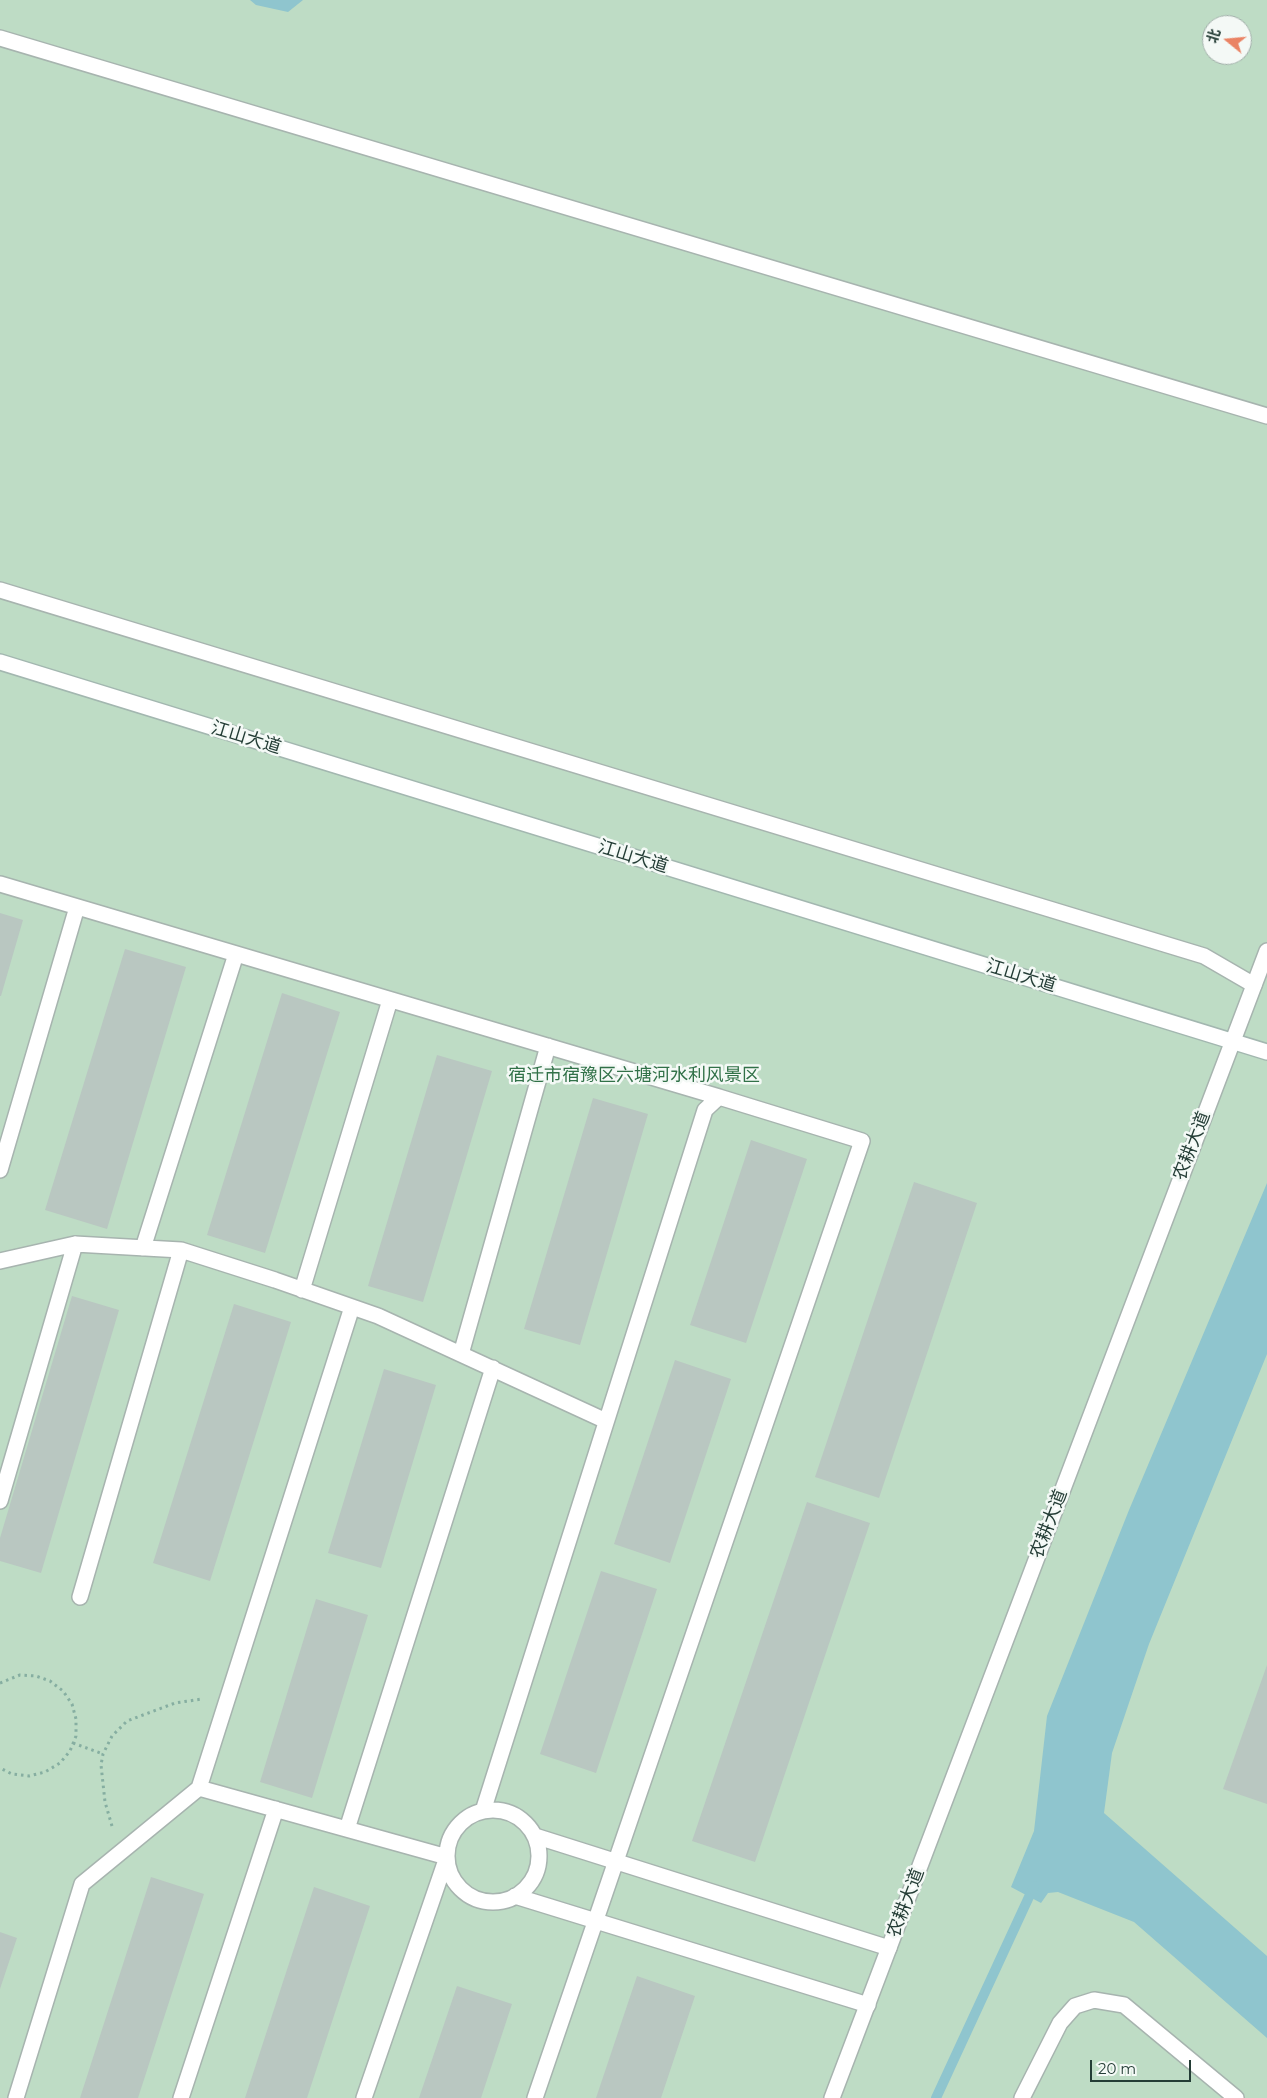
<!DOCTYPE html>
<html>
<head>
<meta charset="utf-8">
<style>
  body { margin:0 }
  #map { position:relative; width:1267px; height:2098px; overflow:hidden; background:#e4ece8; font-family:Montserrat,"Noto Sans SC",sans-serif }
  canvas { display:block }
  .north { position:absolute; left:1202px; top:15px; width:50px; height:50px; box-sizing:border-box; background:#f4f9f6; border:1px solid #a1aea9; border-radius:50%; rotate:287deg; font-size:14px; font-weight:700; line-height:20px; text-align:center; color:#243d36 }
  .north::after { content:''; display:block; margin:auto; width:18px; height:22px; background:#ea8364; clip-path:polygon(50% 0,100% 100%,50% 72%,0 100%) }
  .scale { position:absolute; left:1090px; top:2060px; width:101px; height:22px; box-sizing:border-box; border:2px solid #243d36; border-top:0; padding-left:6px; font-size:15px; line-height:18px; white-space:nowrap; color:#243d36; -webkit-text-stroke:4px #f4f9f6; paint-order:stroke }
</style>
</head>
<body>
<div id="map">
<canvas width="1267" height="2098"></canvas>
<div class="north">北</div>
<div class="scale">20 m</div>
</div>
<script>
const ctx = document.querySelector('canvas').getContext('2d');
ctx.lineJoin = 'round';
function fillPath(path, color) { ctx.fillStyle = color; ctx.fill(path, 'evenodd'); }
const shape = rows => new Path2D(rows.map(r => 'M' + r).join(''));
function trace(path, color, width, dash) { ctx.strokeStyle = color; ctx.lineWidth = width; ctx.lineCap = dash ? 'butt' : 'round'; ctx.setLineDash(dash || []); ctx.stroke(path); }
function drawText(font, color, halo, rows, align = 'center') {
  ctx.font = font + ' Montserrat,"Noto Sans SC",sans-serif'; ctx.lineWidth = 5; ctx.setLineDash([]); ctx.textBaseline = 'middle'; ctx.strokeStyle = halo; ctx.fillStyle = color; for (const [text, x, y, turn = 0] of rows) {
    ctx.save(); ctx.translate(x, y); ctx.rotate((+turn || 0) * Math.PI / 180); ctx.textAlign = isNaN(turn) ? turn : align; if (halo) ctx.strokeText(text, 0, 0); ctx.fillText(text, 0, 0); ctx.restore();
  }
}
fillPath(shape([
  [0,0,1267,0,1267,2098,0,2098],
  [1212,25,1242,25,1242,55,1212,55]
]), '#bedcc5');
fillPath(shape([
  [250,0,303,0,288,12,256,5],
  [1267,1183,1267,1354,1149,1644,1112,1753,1104,1813,1267,1956,1267,2038,1134,1922,1058,1892,1048,1893,1041,1903,1011,1887,1034,1831,1047,1716,1129,1510]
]), '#8fc5ce');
trace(shape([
  [936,2098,1034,1886]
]), '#8fc5ce', 10);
fillPath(shape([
  [0,913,23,920,1,996,0,996],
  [125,949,186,967,107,1229,45,1210],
  [282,993,340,1012,265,1253,207,1235],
  [437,1055,492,1071,423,1302,368,1286],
  [593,1098,648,1114,580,1345,524,1329],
  [751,1140,807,1159,746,1343,690,1325],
  [914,1182,977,1203,879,1498,815,1477],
  [72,1296,119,1310,41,1573,0,1561,0,1538],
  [234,1304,291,1322,210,1581,153,1563],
  [675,1360,731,1379,670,1563,614,1544],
  [384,1369,436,1385,381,1568,328,1553],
  [807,1502,870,1523,755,1862,692,1841],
  [601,1571,657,1589,596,1773,540,1754],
  [316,1599,368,1615,312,1798,260,1782],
  [1267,1665,1267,1804,1223,1789],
  [151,1877,204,1894,138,2098,80,2098],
  [314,1887,370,1906,307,2098,245,2098],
  [0,1932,17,1938,0,1989],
  [637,1976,695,1996,661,2098,596,2098],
  [457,1986,512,2004,481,2098,419,2098]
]), '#b9c7c1');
const service = shape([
  [0,38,1267,416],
  [0,590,1204,956,1254,985],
  [0,884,719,1097],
  [0,1170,77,907],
  [143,1248,236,954],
  [0,1261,75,1244,181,1250,275,1280,378,1316,606,1421],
  [302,1290,390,1000],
  [461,1354,548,1046],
  [0,1501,75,1244],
  [80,1597,181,1250],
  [199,1788,447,1857,364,2098],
  '447 1856a46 46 0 1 1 92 0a46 46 0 1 1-92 0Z',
  [483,1811,705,1110,719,1097,862,1141,535,2098],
  [347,1829,493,1368],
  [535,1836,889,1948],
  [515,1896,868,2005],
  [16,2098,82,1884,199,1788,352,1307],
  [181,2098,276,1809]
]);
const minor = shape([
  [1022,2098,1060,2023,1075,2006,1094,2000,1124,2005,1236,2098]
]);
const tertiary = shape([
  [832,2098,1267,951]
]);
const secondary = shape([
  [0,662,1267,1052]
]);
trace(service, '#a7b4af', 18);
trace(minor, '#a7b4af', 18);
trace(tertiary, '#a7b4af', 18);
trace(secondary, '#a3b7b0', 18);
trace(shape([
  [0,1683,20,1675,36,1676,50,1681,63,1691,72,1704,76,1719,76,1736,70,1751,60,1763,45,1772,29,1776,12,1774,0,1768],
  [73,1743,103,1754],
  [112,1826,105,1802,101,1765,103,1754,112,1736,127,1721,175,1703,202,1699]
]), '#86aea1', 3, [2.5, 4]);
trace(service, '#fff', 15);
trace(minor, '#fff', 15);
trace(tertiary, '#fff', 15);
trace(secondary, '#fff', 15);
drawText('18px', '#243d36', '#f4f9f6', [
  ["江山大道",246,738,17],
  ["江山大道",633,857,17],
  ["江山大道",1021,976,17],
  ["农耕大道",1192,1146,-69],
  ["农耕大道",1049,1524,-69],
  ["农耕大道",906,1903,-69]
]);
drawText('18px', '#317148', '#f4f9f6', [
  ["宿迁市宿豫区六塘河水利风景区",634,1076]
]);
</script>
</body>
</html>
